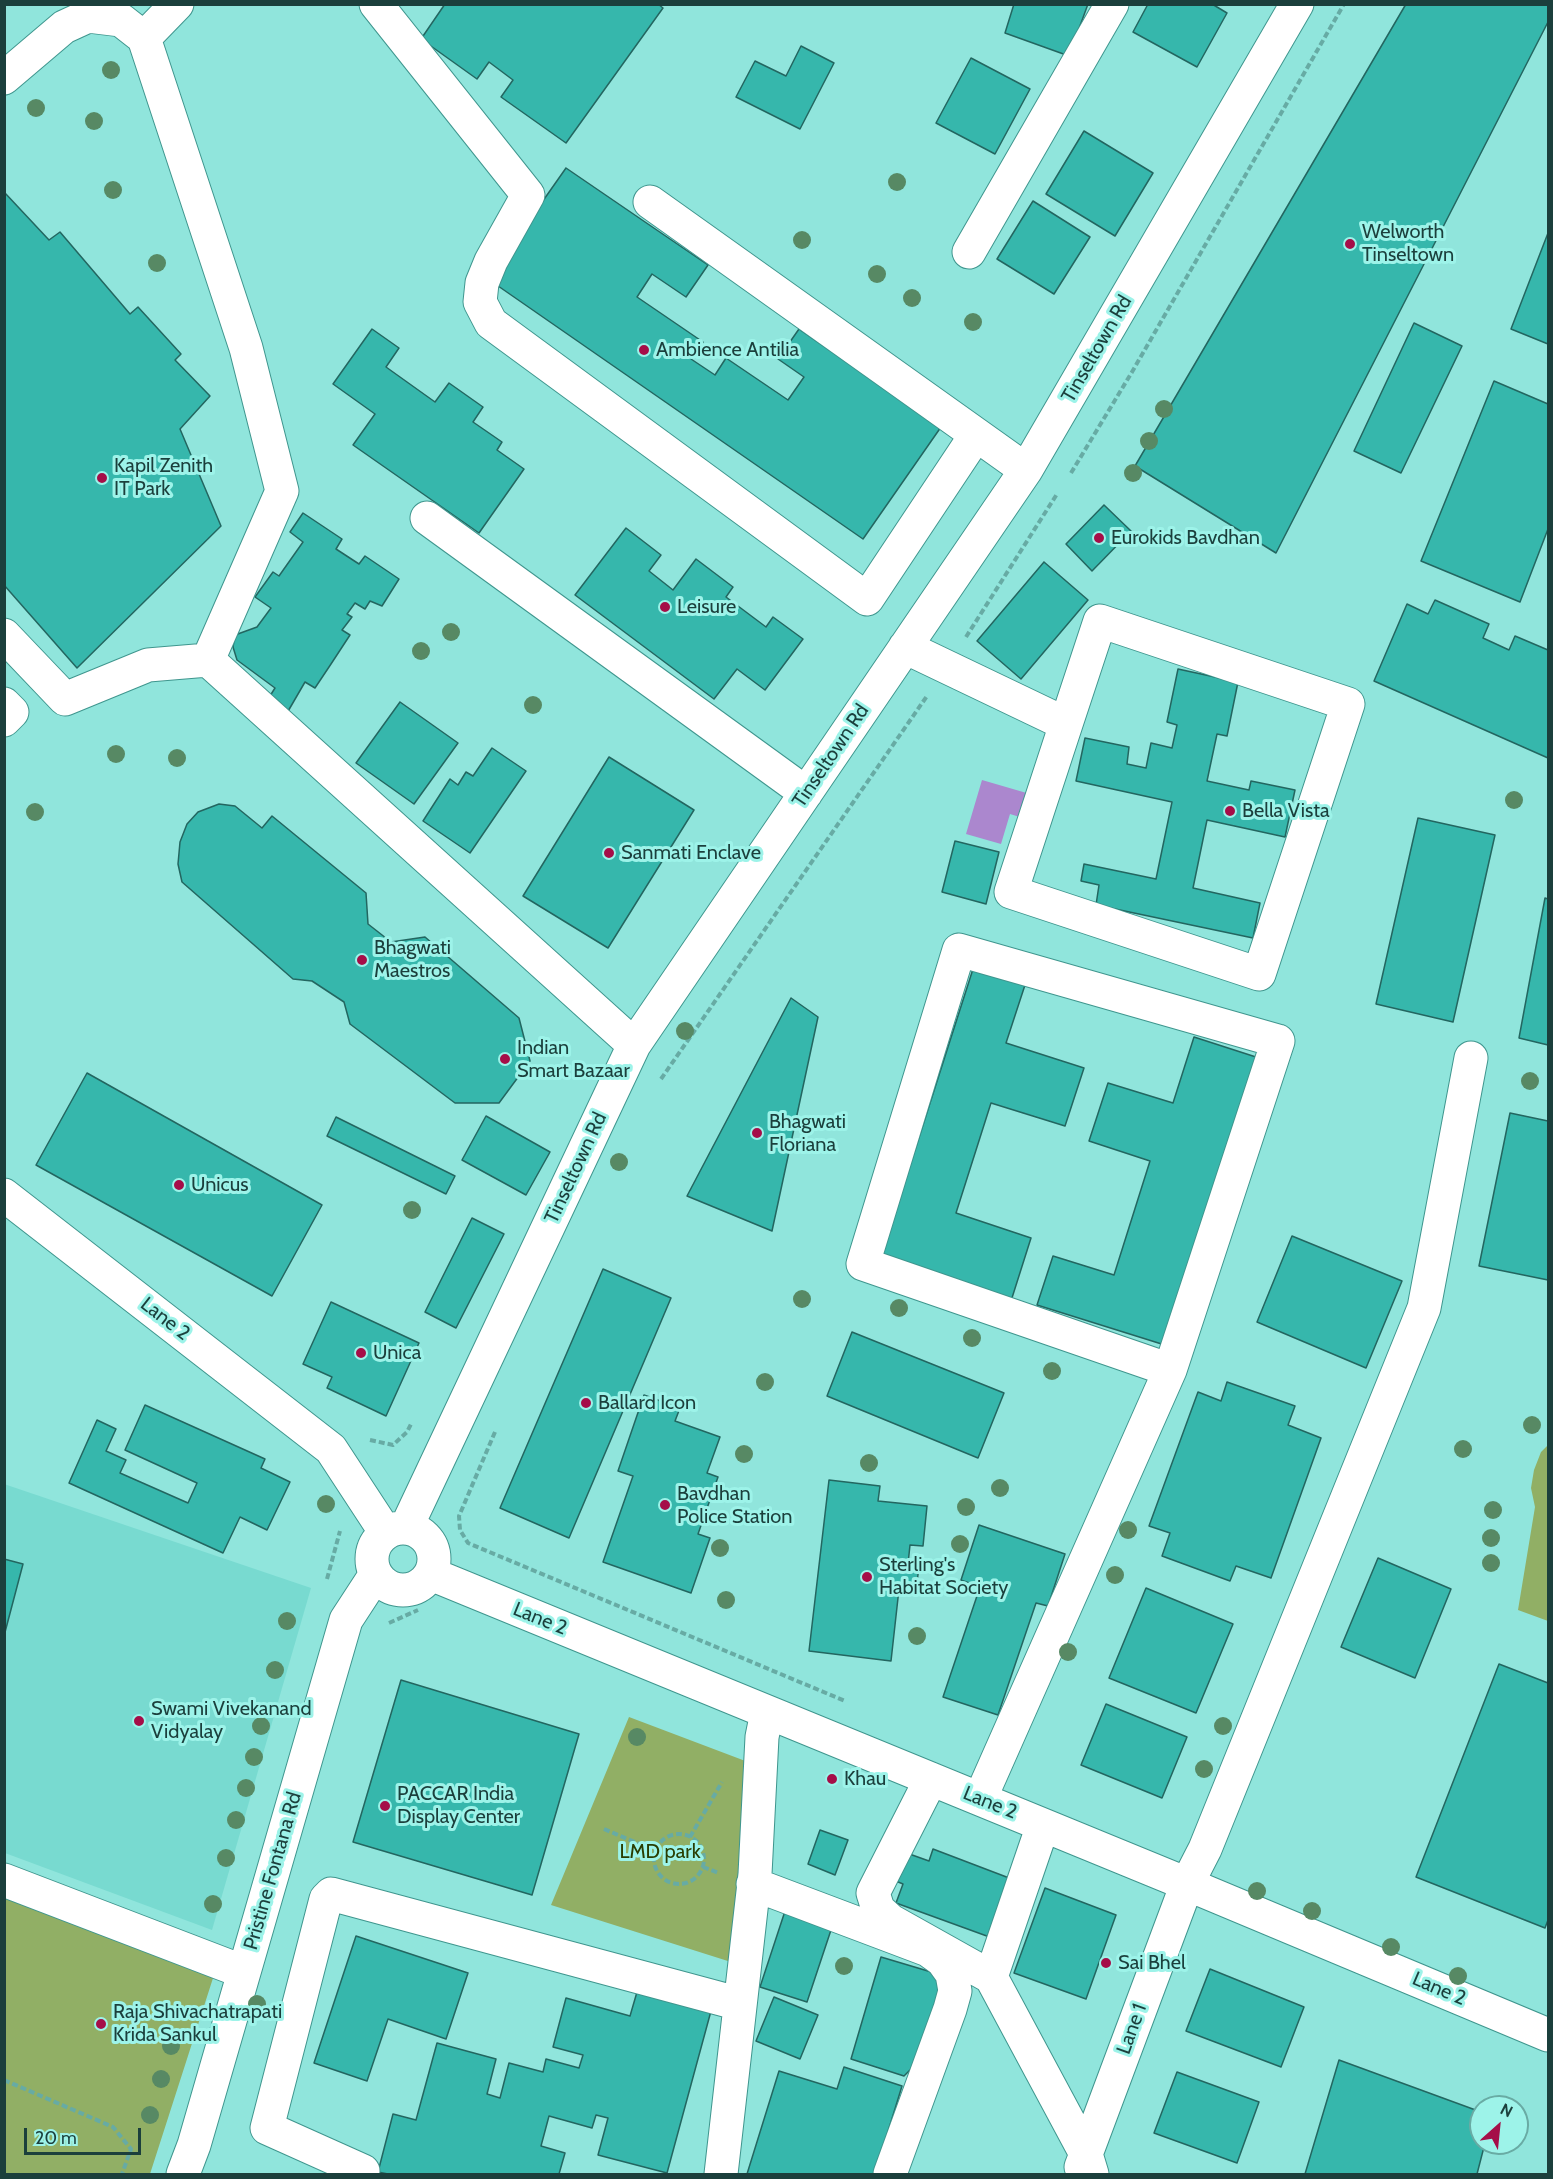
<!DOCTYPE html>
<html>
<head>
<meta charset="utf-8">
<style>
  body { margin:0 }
  #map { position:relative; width:1553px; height:2179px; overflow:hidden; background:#90e5dc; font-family:Cabin,sans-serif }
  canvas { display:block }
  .frame { position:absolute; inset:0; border:6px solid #1b3f3c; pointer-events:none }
  .north { position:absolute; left:1469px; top:2095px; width:60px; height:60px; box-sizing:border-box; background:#9df3e9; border:2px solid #69aba4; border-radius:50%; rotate:27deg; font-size:16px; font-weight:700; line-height:24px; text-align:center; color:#1b3f3c }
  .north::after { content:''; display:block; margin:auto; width:21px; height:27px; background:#a50e48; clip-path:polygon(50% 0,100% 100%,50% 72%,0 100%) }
  .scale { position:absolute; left:24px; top:2128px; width:117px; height:27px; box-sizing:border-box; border:3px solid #1b3f3c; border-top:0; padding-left:8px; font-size:18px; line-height:21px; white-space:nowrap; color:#1b3f3c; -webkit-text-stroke:4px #9df3e9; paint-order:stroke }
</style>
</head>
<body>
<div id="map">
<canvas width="1553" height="2179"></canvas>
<div class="frame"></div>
<div class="north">N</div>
<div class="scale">20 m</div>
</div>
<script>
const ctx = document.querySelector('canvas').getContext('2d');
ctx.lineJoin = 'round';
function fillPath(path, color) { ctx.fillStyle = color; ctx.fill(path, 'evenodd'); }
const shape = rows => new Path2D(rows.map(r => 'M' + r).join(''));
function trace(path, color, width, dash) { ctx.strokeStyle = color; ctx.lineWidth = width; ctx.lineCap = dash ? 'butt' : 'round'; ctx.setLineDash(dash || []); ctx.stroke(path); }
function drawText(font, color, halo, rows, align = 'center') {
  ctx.font = font + ' Cabin,sans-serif'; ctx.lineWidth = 6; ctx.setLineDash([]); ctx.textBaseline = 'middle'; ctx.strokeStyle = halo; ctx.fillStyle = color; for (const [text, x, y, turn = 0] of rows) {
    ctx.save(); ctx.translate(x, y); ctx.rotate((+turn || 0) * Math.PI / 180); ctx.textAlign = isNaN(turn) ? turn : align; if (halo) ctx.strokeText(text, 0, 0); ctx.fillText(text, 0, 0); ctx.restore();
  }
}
fillPath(shape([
  [4,1484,311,1588,212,1930,5,1853]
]), '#78dad0');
fillPath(shape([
  [1548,1445,1548,1621,1518,1610,1535,1507,1531,1488,1534,1470,1541,1452],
  [629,1717,748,1762,731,1962,551,1905],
  [5,1864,223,1947,150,2174,5,2174]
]), '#91af65');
fillPath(shape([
  [982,780,1030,794,1023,818,1010,814,1001,844,966,834]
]), '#ab87ce');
const building = shape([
  [445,4,658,4,663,8,566,143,501,97,513,80,489,62,477,79,421,39,445,4],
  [1014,4,1088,4,1069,56,1005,33,1014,4],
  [1148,4,1212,4,1227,13,1197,67,1133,32,1148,4],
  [1406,4,1548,4,1548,22,1276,553,1135,466,1406,4],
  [801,46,834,63,800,129,736,97,755,61,786,76,801,46],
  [971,58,1030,89,995,154,936,123,971,58],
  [1084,131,1153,173,1115,236,1046,194,1084,131],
  [566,168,708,265,686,297,652,274,637,297,703,342,691,359,715,375,726,358,788,400,804,377,778,359,799,329,941,427,863,539,488,279,566,168],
  [5,193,49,240,60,232,130,314,138,307,181,354,175,360,210,396,180,429,221,526,77,668,4,585,5,193],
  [1033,201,1090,237,1054,294,997,259,1033,201],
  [1548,233,1548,344,1511,329,1548,233],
  [1414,323,1462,346,1401,473,1354,451,1414,323],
  [372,329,399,348,386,367,435,402,449,383,483,407,473,422,502,442,497,450,524,469,479,533,353,445,375,414,333,384,372,329],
  [1494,381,1548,404,1548,529,1520,602,1421,561,1494,381],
  [1104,505,1131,531,1092,571,1066,544,1104,505],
  [303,513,342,539,336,549,359,564,365,556,399,579,382,606,370,601,365,609,355,603,347,614,352,617,342,630,350,635,331,664,315,688,305,682,287,713,268,699,275,688,237,660,233,647,235,635,257,627,271,608,255,597,273,572,279,576,303,542,290,532,303,513],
  [626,528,661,555,649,571,673,590,696,559,733,587,726,597,766,627,773,617,803,639,765,690,737,669,714,699,575,595,626,528],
  [1044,562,1088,600,1021,679,977,641,1044,562],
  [1435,600,1489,624,1483,638,1509,650,1515,636,1548,650,1548,758,1374,681,1407,604,1428,614,1435,600],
  [1178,669,1238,682,1227,736,1217,734,1207,781,1249,790,1251,781,1295,790,1285,837,1207,820,1193,888,1260,903,1253,938,1096,905,1099,885,1081,881,1084,864,1156,879,1172,802,1076,781,1085,738,1129,747,1127,764,1146,768,1151,743,1172,748,1177,725,1167,722,1178,669],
  [400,702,458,743,414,804,356,763,400,702],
  [492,748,526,771,470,853,423,821,450,779,458,785,466,772,473,776,492,748],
  [609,757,694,810,608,948,523,896,609,757],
  [219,804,235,806,262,828,272,816,366,893,368,924,391,942,425,937,519,1018,530,1061,499,1103,455,1103,350,1024,344,1002,312,981,293,979,182,882,178,864,180,842,187,824,198,812,219,804],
  [1418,818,1495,835,1453,1022,1376,1004,1418,818],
  [955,841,999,852,986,904,942,892,955,841],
  [1545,898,1548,899,1548,1045,1519,1038,1545,898],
  [973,969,1025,985,1006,1043,1084,1068,1065,1126,991,1103,956,1213,1031,1238,1011,1301,880,1259,973,969],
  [791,998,818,1017,772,1231,687,1196,791,998],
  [1194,1037,1259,1058,1168,1346,1037,1305,1053,1256,1114,1275,1150,1161,1089,1141,1108,1083,1173,1103,1194,1037],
  [87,1073,322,1205,272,1296,36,1165,87,1073],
  [1510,1113,1548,1121,1548,1280,1479,1266,1510,1113],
  [486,1116,550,1152,526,1195,462,1160,486,1116],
  [336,1117,455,1176,446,1194,327,1136,336,1117],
  [472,1218,504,1234,456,1328,425,1312,472,1218],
  [1292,1236,1402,1281,1366,1368,1257,1322,1292,1236],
  [603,1269,671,1298,569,1538,500,1508,603,1269],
  [331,1302,419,1343,386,1416,327,1388,332,1377,303,1364,331,1302],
  [852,1332,1004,1393,978,1458,827,1396,852,1332],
  [1227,1382,1295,1406,1288,1425,1321,1438,1271,1578,1236,1566,1230,1581,1162,1556,1170,1533,1149,1526,1198,1392,1221,1401,1227,1382],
  [644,1395,680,1408,675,1421,720,1437,707,1473,718,1477,698,1534,710,1538,691,1593,603,1562,633,1476,618,1471,644,1395],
  [145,1405,265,1459,261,1468,290,1482,267,1530,240,1517,223,1553,69,1483,97,1420,116,1429,106,1451,126,1460,120,1473,188,1503,197,1483,125,1450,145,1405],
  [829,1480,880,1486,878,1501,927,1506,923,1546,910,1545,908,1564,919,1566,916,1591,899,1589,891,1661,809,1651,829,1480],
  [979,1525,1065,1554,1048,1606,1036,1603,998,1715,943,1697,980,1587,961,1580,979,1525],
  [1378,1558,1451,1589,1415,1678,1341,1647,1378,1558],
  [4,1559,23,1564,4,1636,4,1559],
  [1146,1588,1233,1624,1196,1713,1109,1678,1146,1588],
  [1499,1664,1548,1683,1548,1920,1545,1928,1416,1877,1499,1664],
  [401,1680,579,1734,532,1895,353,1842,401,1680],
  [1106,1704,1187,1737,1162,1798,1081,1765,1106,1704],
  [820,1830,848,1840,835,1875,808,1864,820,1830],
  [933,1849,1017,1881,995,1939,896,1903,903,1884,891,1879,901,1851,929,1861,933,1849],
  [1045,1888,1116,1915,1086,1999,1014,1973,1045,1888],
  [788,1902,835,1918,807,2002,760,1987,788,1902],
  [356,1936,468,1973,446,2039,388,2019,367,2081,314,2063,356,1936],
  [881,1957,948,1977,923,2057,904,2076,851,2059,881,1957],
  [1210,1969,1304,2007,1281,2067,1186,2031,1210,1969],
  [637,1992,711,2011,667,2173,598,2155,608,2118,596,2115,592,2128,549,2116,541,2146,565,2153,559,2174,388,2174,378,2172,393,2114,416,2120,437,2043,496,2059,487,2094,500,2098,509,2063,543,2072,546,2059,579,2068,583,2055,553,2047,566,1998,630,2016,637,1992],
  [774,1997,818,2015,800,2059,756,2041,774,1997],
  [1339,2060,1481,2112,1481,2143,1485,2143,1477,2174,1305,2174,1339,2060],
  [844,2067,902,2086,875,2174,747,2174,779,2071,837,2089,844,2067],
  [1177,2072,1259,2102,1237,2163,1154,2133,1177,2072]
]);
fillPath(building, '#36b7ac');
trace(building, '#236660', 1.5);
const minor = shape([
  [376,4,528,195,491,261,482,283,480,302,491,323,867,599,976,435],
  [144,38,177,4],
  [4,78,64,27,88,16,121,20,144,38,246,348,282,491,208,660],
  [650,202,1026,470],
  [969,252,1112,4],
  [427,518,806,793],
  [4,635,65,699,148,665,208,660,634,1045],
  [905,647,1066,724,1100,621,1348,704,1259,974,1011,892,1066,724],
  [4,704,12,712,4,720],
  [4,1195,331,1449,386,1533],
  [406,1528,634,1045,1026,470,1297,4],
  '372 1559a31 31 0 1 1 62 0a31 31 0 1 1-62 0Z',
  [431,1574,1187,1884,1548,2035],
  [931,1779,873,1893,878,1909,891,1921,991,1977,1086,2154,1081,2167],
  [980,1799,1170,1370,1278,1041,959,950,863,1264,1170,1370],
  [4,1880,244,1972],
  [753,1884,928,1950,942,1960,952,1974,955,1991,950,2009,890,2174],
  [991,1977,1043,1825],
  [363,2171,267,2128,326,1899,331,1894,740,2004],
  [183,2174,194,2145,346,1620,376,1574],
  [721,2174,755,1874,762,1737,767,1712],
  [1092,2174,1086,2154,1187,1884,1205,1849,1424,1308,1471,1058]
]);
trace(minor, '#3f968e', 35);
trace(shape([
  [1071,473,1132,372,1344,4],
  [966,637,1057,494],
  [661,1079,927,696],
  [495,1432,459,1516,460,1530,468,1543,845,1701],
  [370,1440,393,1445,407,1432,411,1424],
  [327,1579,340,1531],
  [389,1623,418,1610],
  [604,1829,656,1851],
  '654 1859a25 25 0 1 1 50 0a25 25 0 1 1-50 0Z',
  [690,1837,722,1782],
  [703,1867,719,1873],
  [4,2080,113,2127,131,2149,122,2174]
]), '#67aba4', 4, [6, 3]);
trace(minor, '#fff', 33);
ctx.fillStyle = '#578964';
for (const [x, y] of [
  [111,70],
  [36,108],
  [94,121],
  [897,182],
  [113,190],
  [802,240],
  [157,263],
  [877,274],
  [912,298],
  [973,322],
  [1164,409],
  [1149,441],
  [1133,473],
  [451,632],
  [421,651],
  [533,705],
  [116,754],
  [177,758],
  [1514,800],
  [35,812],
  [685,1031],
  [1530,1081],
  [619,1162],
  [412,1210],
  [802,1299],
  [899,1308],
  [972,1338],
  [1052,1371],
  [765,1382],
  [1532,1425],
  [1463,1449],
  [744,1454],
  [869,1463],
  [1000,1488],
  [326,1504],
  [966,1507],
  [1493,1510],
  [1128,1530],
  [1491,1538],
  [960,1544],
  [720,1548],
  [1491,1563],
  [1115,1575],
  [726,1600],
  [287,1621],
  [917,1636],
  [1068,1652],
  [275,1670],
  [261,1726],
  [1223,1726],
  [637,1737],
  [254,1757],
  [1204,1769],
  [246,1788],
  [236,1820],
  [226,1858],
  [1257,1891],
  [213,1904],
  [1312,1911],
  [1391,1947],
  [844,1966],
  [1458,1976],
  [257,2004],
  [171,2046],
  [161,2079],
  [150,2115]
]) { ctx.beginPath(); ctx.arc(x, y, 9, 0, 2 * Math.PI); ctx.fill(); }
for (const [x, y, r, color] of [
  [1350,244,6,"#a50e48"],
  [644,350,6,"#a50e48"],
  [102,478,6,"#a50e48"],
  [1099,538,6,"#a50e48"],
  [665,607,6,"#a50e48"],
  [1230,811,6,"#a50e48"],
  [609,853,6,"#a50e48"],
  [362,960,6,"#a50e48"],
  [505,1059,6,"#a50e48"],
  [757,1133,6,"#a50e48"],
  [179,1185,6,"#a50e48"],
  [361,1353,6,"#a50e48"],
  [586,1403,6,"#a50e48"],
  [665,1505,6,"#a50e48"],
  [867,1577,6,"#a50e48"],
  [139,1721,6,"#a50e48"],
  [832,1779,6,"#a50e48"],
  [385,1806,6,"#a50e48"],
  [1106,1963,6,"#a50e48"],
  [101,2024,6,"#a50e48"]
]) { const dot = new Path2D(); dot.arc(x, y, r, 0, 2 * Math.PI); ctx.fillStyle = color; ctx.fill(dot); trace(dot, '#9df3e9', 2); }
drawText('20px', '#1b3f3c', '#9df3e9', [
  ["Welworth",1362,232],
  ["Tinseltown",1362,255],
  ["Ambience Antilia",656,350],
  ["Kapil Zenith",114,466],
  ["IT Park",114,489],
  ["Eurokids Bavdhan",1111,538],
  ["Leisure",677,607],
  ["Bella Vista",1242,811],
  ["Sanmati Enclave",621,853],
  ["Bhagwati",374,948],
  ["Maestros",374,971],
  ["Indian",517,1048],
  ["Smart Bazaar",517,1071],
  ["Bhagwati",769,1122],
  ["Floriana",769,1145],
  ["Unicus",191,1185],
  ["Unica",373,1353],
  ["Ballard Icon",598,1403],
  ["Bavdhan",677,1494],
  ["Police Station",677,1517],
  ["Sterling's",879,1565],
  ["Habitat Society",879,1588],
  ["Swami Vivekanand",151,1709],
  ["Vidyalay",151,1732],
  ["Khau",844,1779],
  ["PACCAR India",397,1794],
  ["Display Center",397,1817],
  ["Sai Bhel",1118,1963],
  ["Raja Shivachatrapati",113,2012],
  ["Krida Sankul",113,2035]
], 'left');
drawText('20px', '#1b3f3c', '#9df3e9', [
  ["Tinseltown Rd",1097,349,-60],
  ["Tinseltown Rd",831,756,-56],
  ["Tinseltown Rd",576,1168,-65],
  ["Lane 2",165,1319,38],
  ["Lane 2",540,1619,22],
  ["Lane 2",990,1803,22],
  ["Pristine Fontana Rd",273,1871,-74],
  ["Lane 2",1439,1989,23],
  ["Lane 1",1132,2029,-70]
]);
drawText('20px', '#293d01', '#9df3e9', [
  ["LMD park",660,1852]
]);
</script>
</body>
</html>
